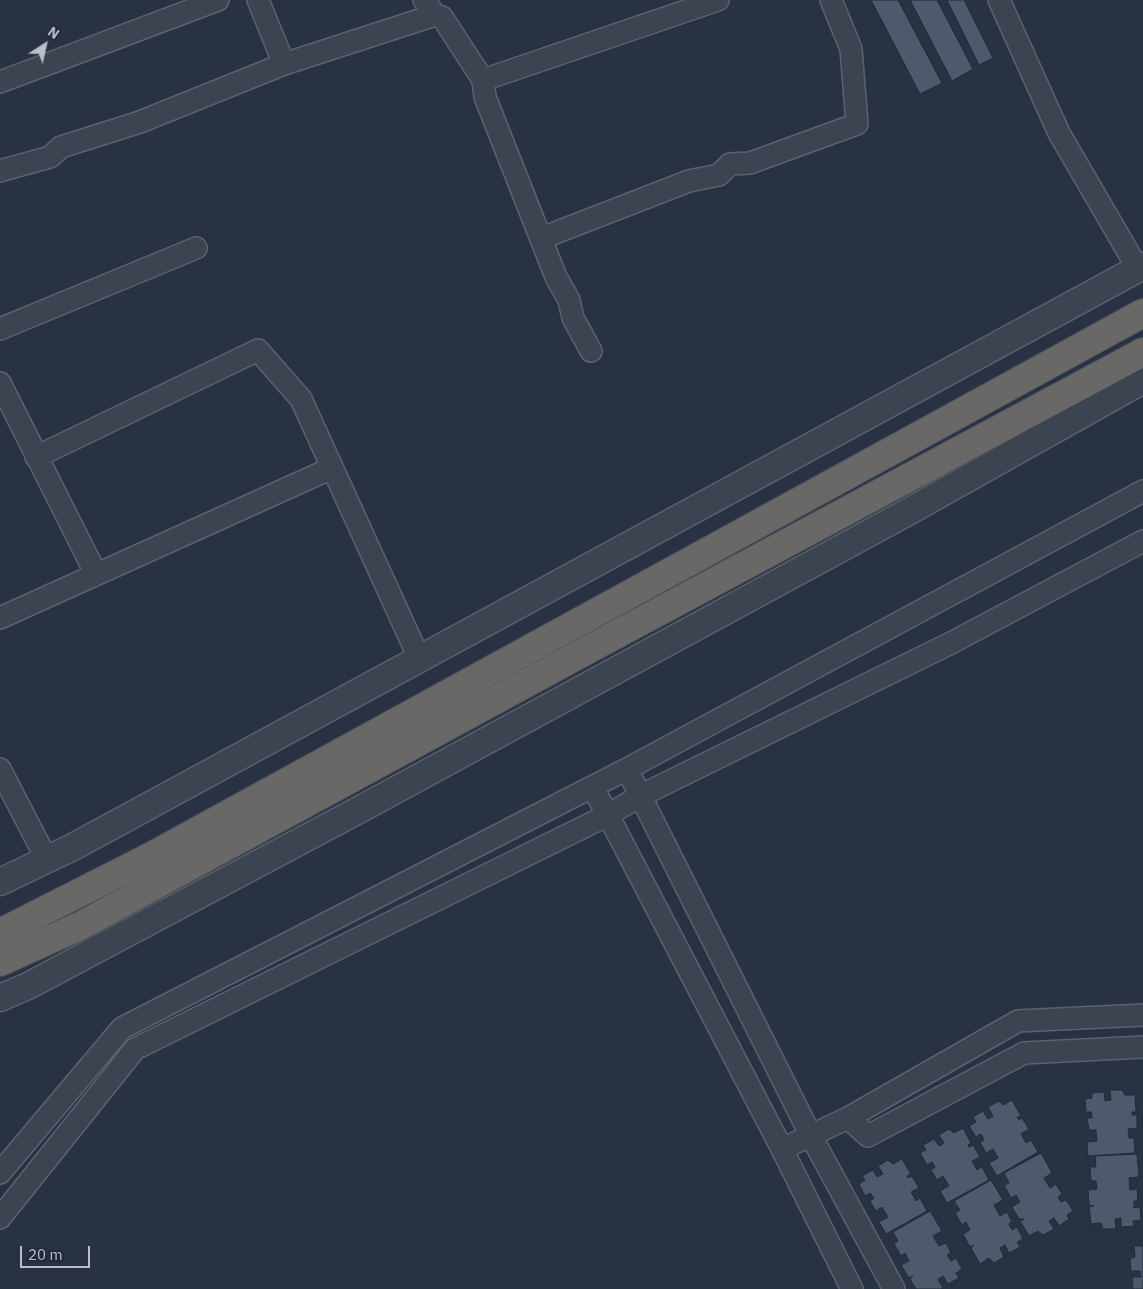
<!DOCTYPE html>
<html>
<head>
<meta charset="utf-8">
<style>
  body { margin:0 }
  #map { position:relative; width:1143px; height:1289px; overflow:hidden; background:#283242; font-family:"IBM Plex Sans",sans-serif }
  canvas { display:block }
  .north { position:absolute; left:20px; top:20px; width:50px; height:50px; -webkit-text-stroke:4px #212937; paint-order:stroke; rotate:35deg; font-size:14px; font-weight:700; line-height:20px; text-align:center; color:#b9c0cc }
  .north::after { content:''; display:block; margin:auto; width:18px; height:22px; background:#b9c0cc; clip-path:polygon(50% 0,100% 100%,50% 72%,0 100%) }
  .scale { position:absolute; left:20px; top:1246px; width:70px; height:22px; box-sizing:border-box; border:2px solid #b9c0cc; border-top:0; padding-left:6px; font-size:15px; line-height:18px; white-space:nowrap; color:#b9c0cc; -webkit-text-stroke:4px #212937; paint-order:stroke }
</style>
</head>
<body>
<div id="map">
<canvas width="1143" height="1289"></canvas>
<div class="north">N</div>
<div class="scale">20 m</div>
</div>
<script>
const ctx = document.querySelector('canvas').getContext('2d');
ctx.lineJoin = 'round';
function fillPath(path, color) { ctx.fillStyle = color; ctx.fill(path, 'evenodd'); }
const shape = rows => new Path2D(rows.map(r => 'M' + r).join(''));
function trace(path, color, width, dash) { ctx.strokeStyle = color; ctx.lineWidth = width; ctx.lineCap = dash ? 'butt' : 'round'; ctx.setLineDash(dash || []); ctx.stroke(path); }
const building = shape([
  [871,0,898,0,942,83,920,94,871,0],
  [910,0,937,0,973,69,952,81,910,0],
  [947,0,964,0,993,58,979,65,947,0],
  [1110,1090,1122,1090,1125,1095,1135,1095,1136,1112,1132,1112,1132,1115,1137,1115,1137,1128,1128,1129,1129,1138,1134,1138,1135,1153,1088,1156,1087,1142,1097,1141,1096,1130,1089,1130,1087,1118,1092,1118,1091,1112,1086,1112,1085,1099,1092,1098,1092,1093,1104,1092,1105,1101,1111,1100,1110,1090],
  [1012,1100,1021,1116,1017,1117,1019,1120,1022,1118,1029,1129,1021,1134,1026,1143,1031,1140,1038,1152,997,1176,989,1163,998,1158,993,1149,986,1153,980,1142,984,1140,981,1134,976,1137,969,1126,976,1122,973,1117,983,1111,988,1119,993,1116,988,1107,999,1101,1003,1105,1012,1100],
  [963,1128,971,1143,968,1145,969,1147,973,1145,980,1157,972,1161,977,1170,982,1167,989,1180,947,1203,940,1191,949,1186,943,1176,937,1180,931,1170,935,1167,932,1162,927,1165,920,1153,926,1150,923,1145,934,1139,939,1146,944,1143,939,1135,949,1129,954,1133,963,1128],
  [1041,1153,1052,1173,1044,1178,1050,1188,1056,1184,1062,1194,1058,1197,1061,1202,1066,1200,1073,1211,1067,1215,1069,1219,1059,1226,1054,1218,1049,1221,1054,1229,1043,1235,1038,1231,1029,1236,1020,1221,1024,1219,1019,1219,1012,1207,1020,1202,1016,1195,1011,1198,1004,1185,1009,1183,1004,1173,1041,1153],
  [1137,1154,1139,1177,1129,1178,1130,1190,1137,1189,1138,1201,1134,1201,1134,1208,1140,1207,1141,1220,1133,1221,1134,1226,1121,1227,1121,1218,1115,1219,1116,1229,1103,1229,1101,1223,1091,1224,1089,1206,1094,1206,1089,1205,1088,1190,1097,1189,1096,1181,1091,1181,1090,1167,1096,1167,1095,1156,1137,1154],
  [902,1159,911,1174,907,1176,908,1178,912,1176,919,1188,911,1192,916,1201,920,1198,927,1211,886,1234,879,1222,888,1217,882,1207,876,1211,870,1201,874,1198,870,1193,865,1196,859,1184,865,1180,862,1176,873,1170,877,1177,883,1174,878,1166,888,1160,893,1164,902,1159],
  [991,1180,1003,1200,994,1205,1000,1216,1007,1212,1012,1222,1009,1224,1012,1230,1017,1227,1023,1239,1017,1242,1020,1247,1009,1253,1005,1245,1000,1248,1004,1257,994,1263,989,1258,980,1264,971,1248,974,1245,970,1247,963,1234,970,1230,966,1222,962,1225,955,1213,960,1210,954,1201,991,1180],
  [930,1211,942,1231,933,1236,939,1246,946,1243,951,1253,947,1255,951,1261,956,1258,962,1269,956,1273,959,1278,948,1284,943,1276,938,1279,943,1288,941,1289,916,1289,910,1279,913,1276,909,1278,901,1265,909,1261,905,1253,901,1256,894,1244,898,1241,893,1232,930,1211],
  [1134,1246,1143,1246,1143,1289,1133,1289,1132,1277,1141,1277,1140,1271,1131,1271,1130,1259,1135,1257,1134,1246]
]);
fillPath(building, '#4e596b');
trace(building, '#232b39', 1);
const minor = shape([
  [258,0,284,64],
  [424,0,435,15,442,17,483,80,485,97,556,277,569,300,573,318,591,351],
  [999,0,1059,133,1138,269],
  [483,80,718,0],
  [0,82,218,0],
  [0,171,50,157,61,147,140,122,284,64,435,15],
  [542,238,689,181,719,175,730,164,750,163,857,124,851,49,831,0],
  [0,329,196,248],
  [0,383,96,574],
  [36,457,258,350,301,399,419,658],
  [0,618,332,468],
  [0,769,47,860],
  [627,769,1143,491],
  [592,787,608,815,640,796,951,643,1143,541],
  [848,1118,868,1136,1024,1053,1143,1047],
  [782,1149,848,1118,1018,1021,1143,1015],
  [0,1173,122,1028,627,769,811,1136,894,1289],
  [0,1218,135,1049,608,815,782,1149,852,1289]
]);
const tertiary = shape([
  [0,882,73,847,1143,266],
  [0,998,28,986,355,812,906,513,1143,380]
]);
const trunk = shape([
  [0,933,150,857,1143,313],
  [0,962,82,925,589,649,1143,352]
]);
trace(minor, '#5a626f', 24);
trace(tertiary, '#5a626f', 29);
trace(trunk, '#474f5c', 30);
trace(minor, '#3c4452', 21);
trace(tertiary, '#3c4452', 26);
trace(trunk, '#696866', 28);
</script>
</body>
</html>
